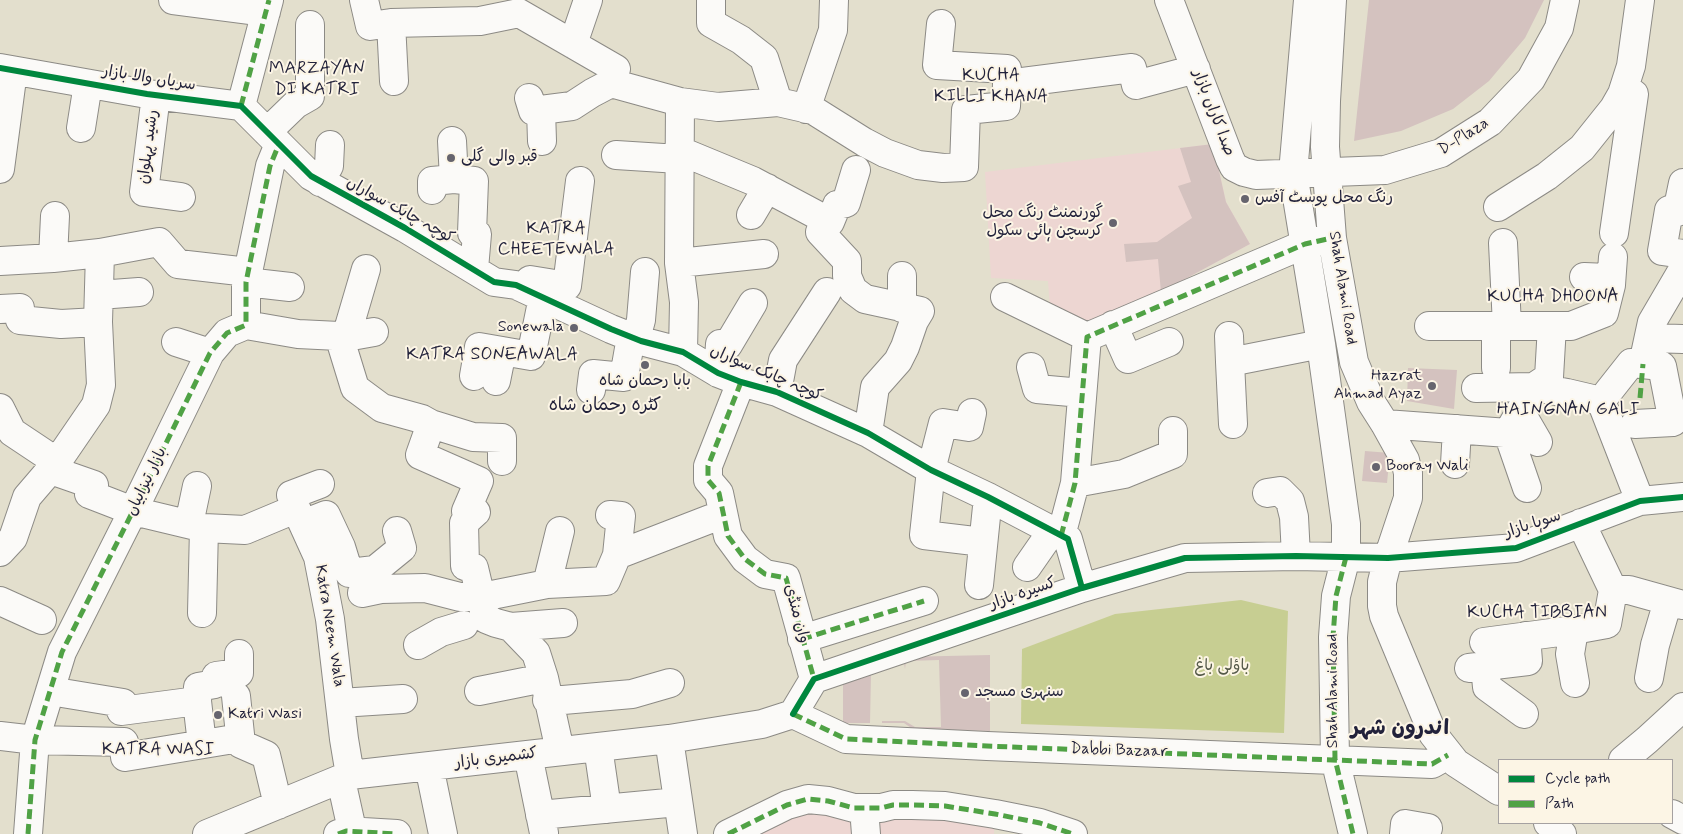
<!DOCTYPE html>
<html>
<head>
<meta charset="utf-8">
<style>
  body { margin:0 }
  #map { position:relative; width:1683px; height:834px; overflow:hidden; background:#e3dfcd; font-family:Mynerve,sans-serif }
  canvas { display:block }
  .legend { position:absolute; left:1498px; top:759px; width:175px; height:65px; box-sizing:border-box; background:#fcf5e5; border:1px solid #a5a1a1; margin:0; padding:6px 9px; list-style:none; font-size:15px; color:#22223b }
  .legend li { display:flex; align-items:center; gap:10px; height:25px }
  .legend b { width:25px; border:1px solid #a5a1a1 }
</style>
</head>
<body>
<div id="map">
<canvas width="1683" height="834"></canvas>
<ul class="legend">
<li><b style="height:6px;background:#00873e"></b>Cycle path</li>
<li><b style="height:6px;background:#50a245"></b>Path</li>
</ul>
</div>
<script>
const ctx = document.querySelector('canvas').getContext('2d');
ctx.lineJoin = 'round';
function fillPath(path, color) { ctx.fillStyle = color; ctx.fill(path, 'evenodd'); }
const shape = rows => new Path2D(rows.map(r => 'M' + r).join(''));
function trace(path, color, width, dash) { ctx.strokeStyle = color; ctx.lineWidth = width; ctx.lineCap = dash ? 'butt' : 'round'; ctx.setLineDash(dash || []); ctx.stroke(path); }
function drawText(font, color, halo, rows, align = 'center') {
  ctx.font = font + ' Mynerve,"Playpen Sans Arabic",sans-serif'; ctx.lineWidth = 4; ctx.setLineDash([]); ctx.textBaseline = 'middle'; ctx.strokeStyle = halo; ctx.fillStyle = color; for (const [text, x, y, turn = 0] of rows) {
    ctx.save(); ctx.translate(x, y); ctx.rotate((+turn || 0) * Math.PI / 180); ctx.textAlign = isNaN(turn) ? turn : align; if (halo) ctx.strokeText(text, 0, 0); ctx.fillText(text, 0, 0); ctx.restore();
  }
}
fillPath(shape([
  [1213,144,1226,202,1250,244,1091,330,1050,308,1048,281,991,278,985,172],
  [787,805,995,814,994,834,714,834]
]), '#edd6d2');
fillPath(shape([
  [1241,600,1288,611,1284,733,1021,724,1022,649,1115,614]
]), '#c7ce92');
fillPath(shape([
  [1369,0,1544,0,1525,38,1489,81,1453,109,1401,131,1354,141],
  [1213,144,1226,202,1250,244,1161,292,1158,259,1126,262,1124,244,1157,242,1192,218,1178,186,1191,182,1180,148],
  [1408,368,1457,370,1454,409,1407,401],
  [1365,451,1390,453,1387,483,1362,481],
  [990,655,990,731,914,730,904,723,882,723,882,721,905,721,915,727,941,727,939,660,906,661,905,669,903,657],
  [871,673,870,723,843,723,843,680]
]), '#d4c2bf');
const minor = shape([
  [173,0,266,12],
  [364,0,370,26,391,23,480,21,519,13,616,69,611,83,680,102,718,107,778,102,813,110,864,142,885,153,918,165,943,168,964,167,966,110,1006,106,1007,84],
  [711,0,711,23,741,40,764,58,778,102],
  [1169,0,1230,159,1234,167,1244,172,1256,175,1385,170,1441,153,1490,122,1531,79,1559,28,1565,0],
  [1308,0,1293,173,1321,344,1346,524,1346,557,1336,596,1333,637,1335,759,1353,834],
  [1332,0,1326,101,1325,147,1332,238,1354,362,1371,402,1385,424,1405,460,1408,473,1408,498,1388,558,1382,582,1382,606,1384,616,1433,734,1456,763,1499,791],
  [391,23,394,81],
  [941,24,937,65,1007,69,1007,84,1132,68,1136,85,1196,69],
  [573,44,588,0],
  [0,68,147,94,241,106,311,176,405,228,494,282,516,285,611,329,641,341,683,352,718,373,741,382,777,392,868,433,931,470,988,497,1068,539,1082,588],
  [156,95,144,192,181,197],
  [529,98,533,111,572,106,592,93,611,83],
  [680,102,679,263,684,302,683,352],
  [241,106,269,0],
  [806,109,833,30,834,0],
  [541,110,542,141],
  [81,128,88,84],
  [267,132,296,104,310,96,310,25],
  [452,141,454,179],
  [678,150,753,181,830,222,820,232,847,261,847,276,853,290,865,299,920,311,914,321,905,347,898,361,875,387,868,433],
  [616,155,679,159],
  [0,169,13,71],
  [320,182,329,166,330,145],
  [1683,183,1677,212,1669,210,1662,251,1683,254],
  [432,190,432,181,454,179,474,181,472,233,477,234,474,269],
  [1498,207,1547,176,1582,148,1614,108,1622,94,1631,66,1640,0],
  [751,215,767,188],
  [830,222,837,205,846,203,856,170],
  [1614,233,1634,94,1622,94],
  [1503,243,1507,326],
  [53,258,55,216],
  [0,261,53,258,100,253,159,242,178,264,248,272],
  [679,263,764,254],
  [902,276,902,308],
  [1584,277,1608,278,1611,285],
  [530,280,567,286,580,181],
  [246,282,290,287],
  [99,295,139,292],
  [1005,297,1087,337],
  [0,309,20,308,20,320,61,324,98,322],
  [246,325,298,334,339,336,355,388,382,408,422,419,431,424,420,455,479,481,466,511,476,512,464,523,465,566,474,568,486,619,496,623,511,627,536,653,544,678,560,751],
  [1113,325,1128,359,1169,342],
  [1429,326,1571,326,1604,313,1611,285,1613,257],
  [339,336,346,337,374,332],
  [1229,336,1230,362],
  [346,337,366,269],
  [1649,338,1683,339],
  [636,339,641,320,645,272],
  [176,342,210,353],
  [1643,364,1652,322,1683,269],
  [1031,367,1037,389,1082,393],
  [1496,368,1496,326],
  [718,373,720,344,728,345,753,303],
  [474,376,479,347,531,356,543,297],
  [496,381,502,351],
  [741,382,708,466,708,480,719,493,728,536,745,559,765,574,786,578,814,679],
  [1476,388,1534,387,1567,393,1601,401,1640,501],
  [591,390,593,374,624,377,631,337],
  [777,392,783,360,827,292],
  [1601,401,1631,363,1662,366,1673,422,1635,424],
  [0,408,12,432,57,462],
  [1520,411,1538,442],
  [972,413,969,427,943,423,931,470,924,535,983,542],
  [431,424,473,437,502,438,502,461],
  [1233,424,1230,362,1321,344],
  [1385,424,1508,433,1534,387,1549,377,1552,326],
  [1508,433,1527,488],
  [1455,464,1457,429],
  [51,470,94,485,89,494,133,511,204,528,245,530,288,512,298,513,318,557,330,619,344,739,350,775],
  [1075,483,1124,474,1173,454,1173,431],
  [1267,493,1280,491,1290,501,1294,517,1296,556],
  [298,513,291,495,320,484],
  [610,515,621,516,617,555],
  [189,524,197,486],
  [303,524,326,515,341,547,349,573,375,570,402,548,397,531],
  [1061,536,1075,483,1087,337,1305,244,1322,240],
  [0,552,13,538,27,497,57,462,96,405,101,385,98,322,100,253],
  [1027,567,1052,531],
  [547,584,560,531],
  [979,585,988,497],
  [1613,590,1629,590,1683,605],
  [362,593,381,589,425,588,460,597,482,597,547,584,606,581,617,555,723,514],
  [0,601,42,620],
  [202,613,204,528],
  [511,627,563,623],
  [802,639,924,601],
  [1484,642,1574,630],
  [418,645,441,632,464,625],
  [1485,666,1487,687,1524,714],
  [1469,668,1528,661,1526,636],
  [1649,678,1655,645,1668,601],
  [1575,683,1570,654,1574,630,1607,624,1613,590,1581,523],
  [50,691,123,703,121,711,197,701],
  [479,691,544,678],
  [236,696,241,744,266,755,278,805],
  [547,700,563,700,632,694,670,683],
  [340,703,403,699],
  [793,714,814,679,1082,588,1185,558,1296,556,1388,558,1516,548,1640,501,1683,497],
  [793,714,846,739,987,746,1432,764,1448,755],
  [0,736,35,740,124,742,125,757,240,738],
  [669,739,683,834],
  [202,744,197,701,198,687,215,684,216,676,239,673,239,654],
  [598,747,607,809],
  [528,755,544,833],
  [1623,760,1647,740,1683,707],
  [429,766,443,834],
  [341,780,353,834],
  [864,808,866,834],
  [1672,814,1683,820],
  [540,815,678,802],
  [1548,823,1562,834],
  [28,834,35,740,62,652,133,511,210,353,227,333,246,325,246,282,270,166,279,144],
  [207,834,350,775,669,739,762,724,793,714],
  [338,834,346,831,397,834],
  [728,834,787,805,808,799,828,801,854,808,881,808,893,805,912,805,945,806,995,814,1040,823,1073,834],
  [1404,834,1405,824,1428,828]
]);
trace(minor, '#8c8a85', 30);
trace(minor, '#fbfaf8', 28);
trace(shape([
  [241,106,269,0],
  [741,382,708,466,708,480,719,493,728,536,745,559,765,574,786,578,814,679],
  [1640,398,1643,364],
  [1061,536,1075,483,1087,337,1305,244,1332,238],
  [1346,557,1336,596,1333,637,1335,759,1353,834],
  [802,639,924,601],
  [793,714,846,739,987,746,1432,764,1448,755],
  [28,834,35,740,62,652,133,511,210,353,227,333,246,325,246,282,270,166,279,144],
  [338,834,346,831,397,834],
  [728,834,787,805,808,799,828,801,854,808,881,808,893,805,912,805,945,806,995,814,1040,823,1073,834]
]), '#50a245', 5, [10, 5]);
trace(shape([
  [0,68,147,94,241,106,311,176,405,228,494,282,516,285,611,329,641,341,683,352,718,373,741,382,777,392,868,433,931,470,988,497,1068,539,1082,588],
  [793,714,814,679,1082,588,1185,558,1296,556,1388,558,1516,548,1640,501,1683,497]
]), '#00873e', 6);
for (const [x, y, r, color] of [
  [451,158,5,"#66646e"],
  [1245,199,5,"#66646e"],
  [1113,223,5,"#66646e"],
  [574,328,5,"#66646e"],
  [645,365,5,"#66646e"],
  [1432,386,5,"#66646e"],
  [1376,467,5,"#66646e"],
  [965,693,5,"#66646e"],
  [218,715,5,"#66646e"]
]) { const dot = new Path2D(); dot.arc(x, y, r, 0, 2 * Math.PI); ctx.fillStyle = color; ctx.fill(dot); trace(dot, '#fcf5e5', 2); }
drawText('16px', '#22223b', '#fcf5e5', [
  ["سریاں والا بازار",149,79,9],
  ["صدا کاراں بازار",1213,113,69],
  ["D-Plaza",1464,137,-32],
  ["رشید پہلوان",149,147,-83],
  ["کوچہ چابک سواراں",400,211,29],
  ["Shah Alami Road",1342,288,81],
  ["کوچہ چابک سواراں",766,374,23],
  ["بازار تیزابیاں",147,482,-64],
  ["سوہا بازار",1533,525,-18],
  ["کسیرہ بازار",1023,594,-19],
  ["وان منڈی",796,614,75],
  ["Katra Neem Wala",329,626,81],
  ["Shah Alami Road",1334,691,-90],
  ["Dabbi Bazaar",1119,751,2],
  ["کشمیری بازار",496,759,-7]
]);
drawText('16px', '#22223b', '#fcf5e5', [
  ["قبر والی گلی",461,158],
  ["رنگ محل پوسٹ آفس",1255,199],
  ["گورنمنٹ رنگ محل",1103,214,"right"],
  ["کرسچن ہائی سکول",1103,232,"right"],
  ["Sonewala",564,328,"right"],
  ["Hazrat",1422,377,"right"],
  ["Ahmad Ayaz",1422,395,"right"],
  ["بابا رحمان شاہ",645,382,"center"],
  ["Booray Wali",1386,467],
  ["سنہری مسجد",975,693],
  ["Katri Wasi",228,715]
], 'left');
drawText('16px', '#545949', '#fcf5e5', [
  ["باؤلی باغ",1222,667]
]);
drawText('18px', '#22223b', '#fcf5e5', [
  ["MARZAYAN",317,69],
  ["DI KATRI",317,90],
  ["KUCHA",991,76],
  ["KILLI KHANA",991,97],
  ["KATRA",556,229],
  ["CHEETEWALA",556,250],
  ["KUCHA DHOONA",1553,297],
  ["KATRA SONEAWALA",492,355],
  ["کٹرہ رحمان شاہ",605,406],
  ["HAINGNAN GALI",1568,410],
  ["KUCHA TIBBIAN",1537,613],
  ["KATRA WASI",158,750]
]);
drawText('bold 21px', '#22223b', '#fcf5e5', [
  ["اندرون شہر",1400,730]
]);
</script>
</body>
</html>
